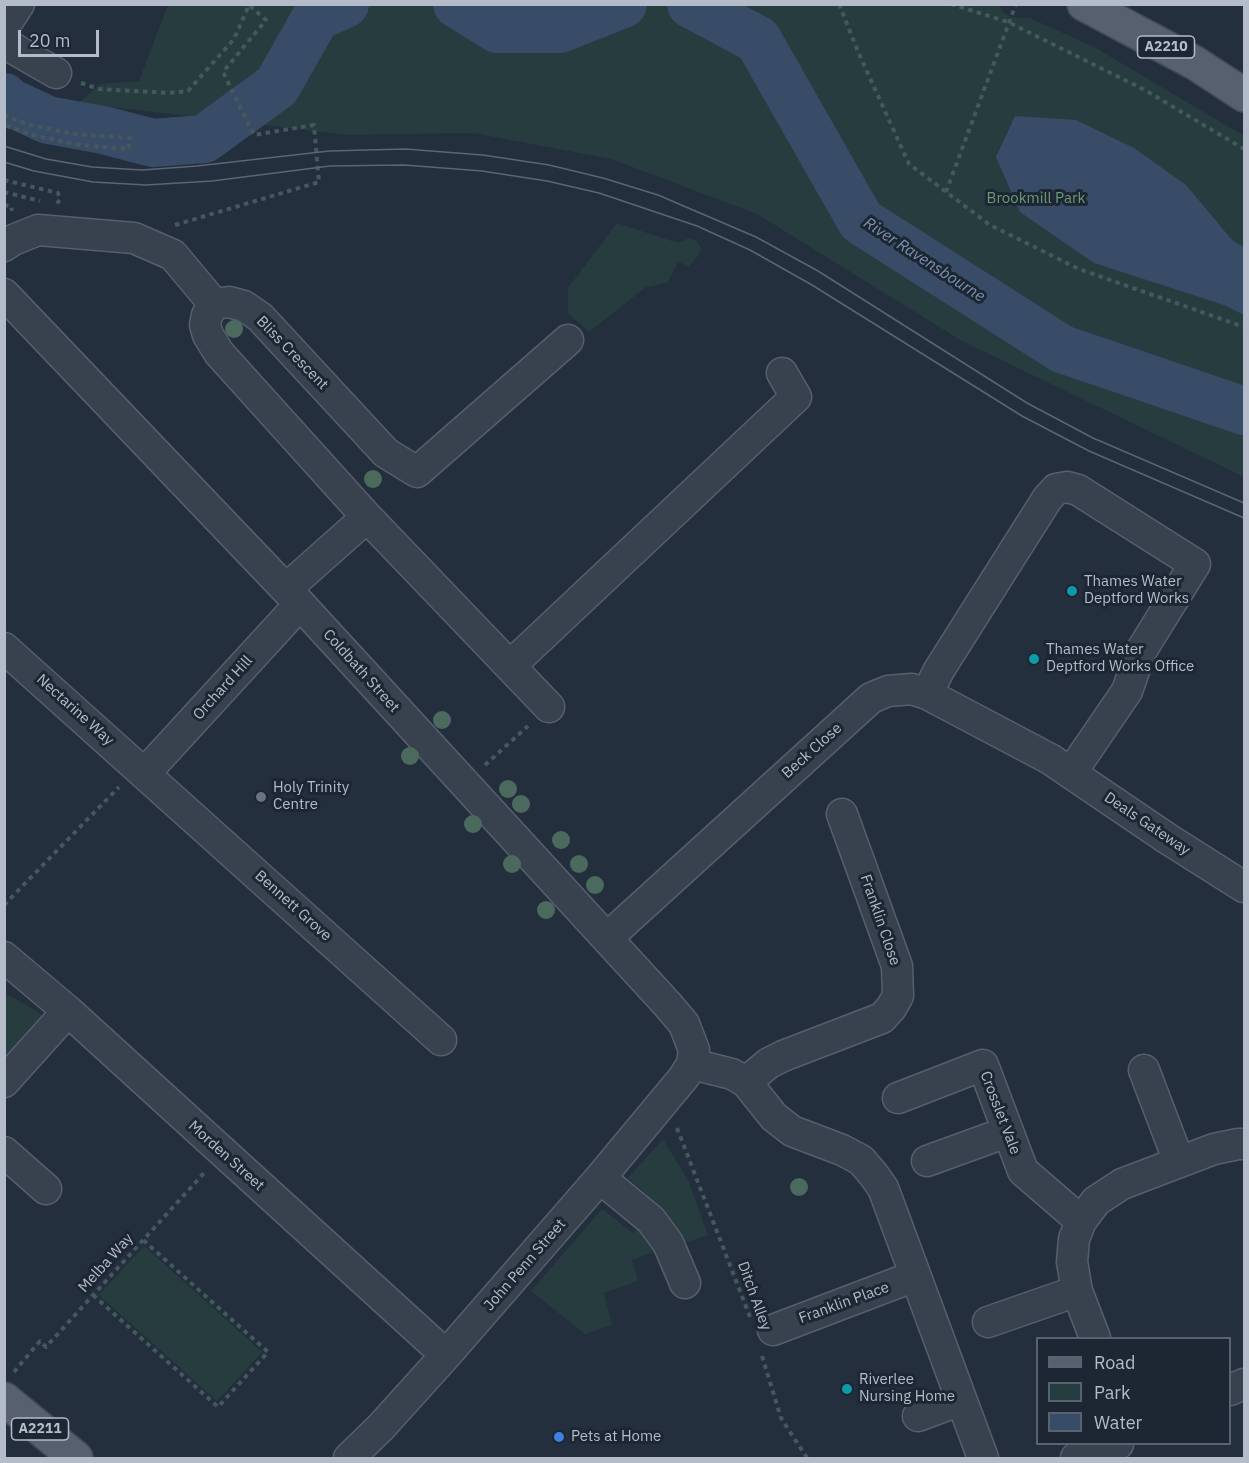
<!DOCTYPE html>
<html>
<head>
<meta charset="utf-8">
<style>
  body { margin:0 }
  #map { position:relative; width:1249px; height:1463px; overflow:hidden; background:#242f3e; font-family:"IBM Plex Sans",sans-serif }
  canvas { display:block }
  .frame { position:absolute; inset:0; border:6px solid #b4bcc9; pointer-events:none }
  .legend { position:absolute; left:1036px; top:1337px; width:195px; height:108px; box-sizing:border-box; background:#1d2633; border:2px solid #59626f; margin:0; padding:8px 10px; list-style:none; font-size:18px; color:#b4bcc9 }
  .legend li { display:flex; align-items:center; gap:12px; height:30px }
  .legend b { width:30px; border:2px solid #59626f }
  .scale { position:absolute; left:18px; top:30px; width:81px; height:27px; box-sizing:border-box; border:3px solid #b4bcc9; border-top:0; padding-left:8px; font-size:18px; line-height:21px; white-space:nowrap; color:#b4bcc9; -webkit-text-stroke:4px #1d2633; paint-order:stroke }
</style>
</head>
<body>
<div id="map">
<canvas width="1249" height="1463"></canvas>
<div class="frame"></div>
<ul class="legend">
<li><b style="height:8px;background:#56606e"></b>Road</li>
<li><b style="height:16px;background:#263c3f"></b>Park</li>
<li><b style="height:16px;background:#394c67"></b>Water</li>
</ul>
<div class="scale">20 m</div>
</div>
<script>
const ctx = document.querySelector('canvas').getContext('2d');
ctx.lineJoin = 'round';
function fillPath(path, color) { ctx.fillStyle = color; ctx.fill(path, 'evenodd'); }
const shape = rows => new Path2D(rows.map(r => 'M' + r).join(''));
function trace(path, color, width, dash) { ctx.strokeStyle = color; ctx.lineWidth = width; ctx.lineCap = dash ? 'butt' : 'round'; ctx.setLineDash(dash || []); ctx.stroke(path); }
function drawText(font, color, halo, rows, align = 'center') {
  ctx.font = font + ' "IBM Plex Sans",sans-serif'; ctx.lineWidth = 6; ctx.setLineDash([]); ctx.textBaseline = 'middle'; ctx.strokeStyle = halo; ctx.fillStyle = color; for (const [text, x, y, turn = 0] of rows) {
    ctx.save(); ctx.translate(x, y); ctx.rotate((+turn || 0) * Math.PI / 180); ctx.textAlign = isNaN(turn) ? turn : align; if (halo) ctx.strokeText(text, 0, 0); ctx.fillText(text, 0, 0); ctx.restore();
  }
}
fillPath(shape([
  [168,5,1000,5,1002,11,1011,17,1030,18,1096,48,1244,136,1244,477,962,341,757,214,611,159,473,133,348,135,78,103,100,84,139,81],
  [617,223,678,243,689,238,697,241,701,249,698,256,689,266,678,262,667,283,646,287,589,332,568,313,568,288],
  [5,995,11,996,38,1012,49,1022,5,1070],
  [663,1139,688,1180,708,1235,681,1244,657,1211,661,1207,628,1178],
  [602,1209,633,1233,638,1228,648,1239,655,1252,632,1260,638,1281,604,1293,612,1325,585,1334,531,1291],
  [144,1246,262,1352,217,1401,99,1295]
]), '#263c3f');
fillPath(shape([
  [1015,116,1076,120,1134,148,1186,185,1232,240,1244,247,1244,315,1224,305,1094,263,1020,212,996,157]
]), '#394c67');
trace(shape([
  [457,4,497,29,560,29,623,4],
  [691,4,758,40,861,221,1062,349,1244,411],
  [4,97,9,102,48,120,103,130,153,143,204,139,277,86,316,17,345,4]
]), '#394c67', 48);
const minor = shape([
  [4,27,19,4],
  [4,43,56,73],
  [4,246,13,240,38,230,134,238,173,255,214,304],
  [4,294,300,604,668,1005,684,1024,694,1050,692,1064,684,1077,600,1178,446,1355,381,1427,349,1458],
  [286,589,367,517],
  [4,648,441,1040],
  [510,666,796,397,782,373],
  [927,694,939,670,1047,499,1056,489,1067,487,1078,490,1195,564,1141,651,1127,691,1071,773],
  [549,707,367,517,219,353,208,335,205,325,207,315,214,304,229,302,244,306,260,317,386,453,417,472,568,340],
  [145,773,300,604],
  [607,938,871,698,888,691,912,689,927,694,1050,759,1168,839,1244,887],
  [4,957,68,1011,446,1355],
  [692,1064,732,1074,746,1082,774,1117,792,1131,842,1150,861,1160,873,1174,883,1188,889,1204,983,1458],
  [1144,1070,1179,1162],
  [4,1082,68,1011],
  [746,1082,769,1063,783,1056,882,1018,891,1008,898,996,897,966,842,814],
  [898,1098,983,1065,1023,1171,1081,1221],
  [4,1152,46,1189],
  [927,1161,1007,1132],
  [600,1178,651,1220,668,1243,685,1283],
  [988,1322,1077,1291],
  [773,1330,915,1276],
  [1095,1338,1077,1291,1072,1262,1074,1239,1081,1221,1096,1201,1122,1184,1214,1149,1238,1144,1244,1144],
  [1230,1390,1244,1384],
  [918,1416,961,1400],
  [1076,1458,1118,1444]
]);
const major = shape([
  [1084,4,1195,63,1244,95],
  [4,1399,76,1458]
]);
trace(minor, '#565f6c', 33);
trace(major, '#414a57', 36);
trace(shape([
  [839,4,859,54,909,164,990,225,1079,269,1244,327],
  [951,4,1008,22,1143,89,1244,149],
  [81,83,99,89,168,93,188,91,234,39,249,5],
  [4,115,29,125,74,134,130,138,129,149,79,145,33,135,4,125],
  [4,180,58,193,60,200,56,204],
  [4,192,40,201],
  [946,192,1016,4],
  [4,205,10,206,12,209,10,210],
  [175,225,319,182,314,125,254,135,223,72,266,20,249,5],
  [485,765,528,726],
  [4,905,119,787],
  [677,1128,750,1317],
  [93,1295,218,1407,268,1352,143,1240],
  [762,1356,781,1418,807,1458],
  [14,1372,40,1341,46,1347,204,1173]
]), '#44595c', 4, [4.5, 4.5]);
trace(minor, '#38414e', 30);
trace(major, '#56606e', 33);
trace(shape([
  [4,146,46,159,92,167,142,170,197,166,329,151,405,149,483,155,549,165,603,178,658,195,756,237,818,271,1027,403,1093,438,1244,503],
  [4,162,34,171,93,182,146,185,212,181,330,166,404,165,482,171,547,181,599,193,697,226,750,250,812,285,1022,416,1089,451,1244,518]
]), '#5a6575', 1.5);
ctx.fillStyle = '#4b6a5d';
for (const [x, y] of [
  [234,329],
  [373,479],
  [442,720],
  [410,756],
  [508,789],
  [521,804],
  [473,824],
  [561,840],
  [512,864],
  [579,864],
  [595,885],
  [546,910],
  [799,1187]
]) { ctx.beginPath(); ctx.arc(x, y, 9, 0, 2 * Math.PI); ctx.fill(); }
for (const [x, y, r, color] of [
  [1072,591,6,"#0f9aa8"],
  [1034,659,6,"#0f9aa8"],
  [261,797,6,"#6b7280"],
  [847,1389,6,"#0f9aa8"],
  [559,1437,6,"#3f7fe0"]
]) { const dot = new Path2D(); dot.arc(x, y, r, 0, 2 * Math.PI); ctx.fillStyle = color; ctx.fill(dot); trace(dot, '#1d2633', 2); }
for (const [x, y, w] of [
  [1166,47,57],
  [40,1429,57]
]) { const box = new Path2D(); box.roundRect(x - w / 2, y - 11, w, 22, 4.5); ctx.fillStyle = '#1d2633'; ctx.fill(box); trace(box, '#b4bcc9', 1.5); }
drawText('bold 14px', '#b4bcc9', null, [
  ["A2210",1166,47],
  ["A2211",40,1429]
]);
drawText('15px', '#6b9a76', '#1d2633', [
  ["Brookmill Park",1036,199]
]);
drawText('15px', '#b4bcc9', '#1d2633', [
  ["Bliss Crescent",292,353,46],
  ["Coldbath Street",361,671,48],
  ["Orchard Hill",223,688,-48],
  ["Nectarine Way",75,710,42],
  ["Beck Close",812,751,-42],
  ["Deals Gateway",1147,824,34],
  ["Bennett Grove",293,906,42],
  ["Franklin Close",880,920,71],
  ["Crosslet Vale",1000,1113,69],
  ["Morden Street",226,1156,42],
  ["Melba Way",106,1263,-48],
  ["John Penn Street",525,1265,-49],
  ["Ditch Alley",754,1296,70],
  ["Franklin Place",844,1303,-20]
]);
drawText('15px', '#b4bcc9', '#1d2633', [
  ["Thames Water",1084,582],
  ["Deptford Works",1084,599],
  ["Thames Water",1046,650],
  ["Deptford Works Office",1046,667],
  ["Holy Trinity",273,788],
  ["Centre",273,805],
  ["Riverlee",859,1380],
  ["Nursing Home",859,1397],
  ["Pets at Home",571,1437]
], 'left');
drawText('italic 16px', '#7c92b1', '#1d2633', [
  ["River Ravensbourne",924,260,33]
]);
</script>
</body>
</html>
